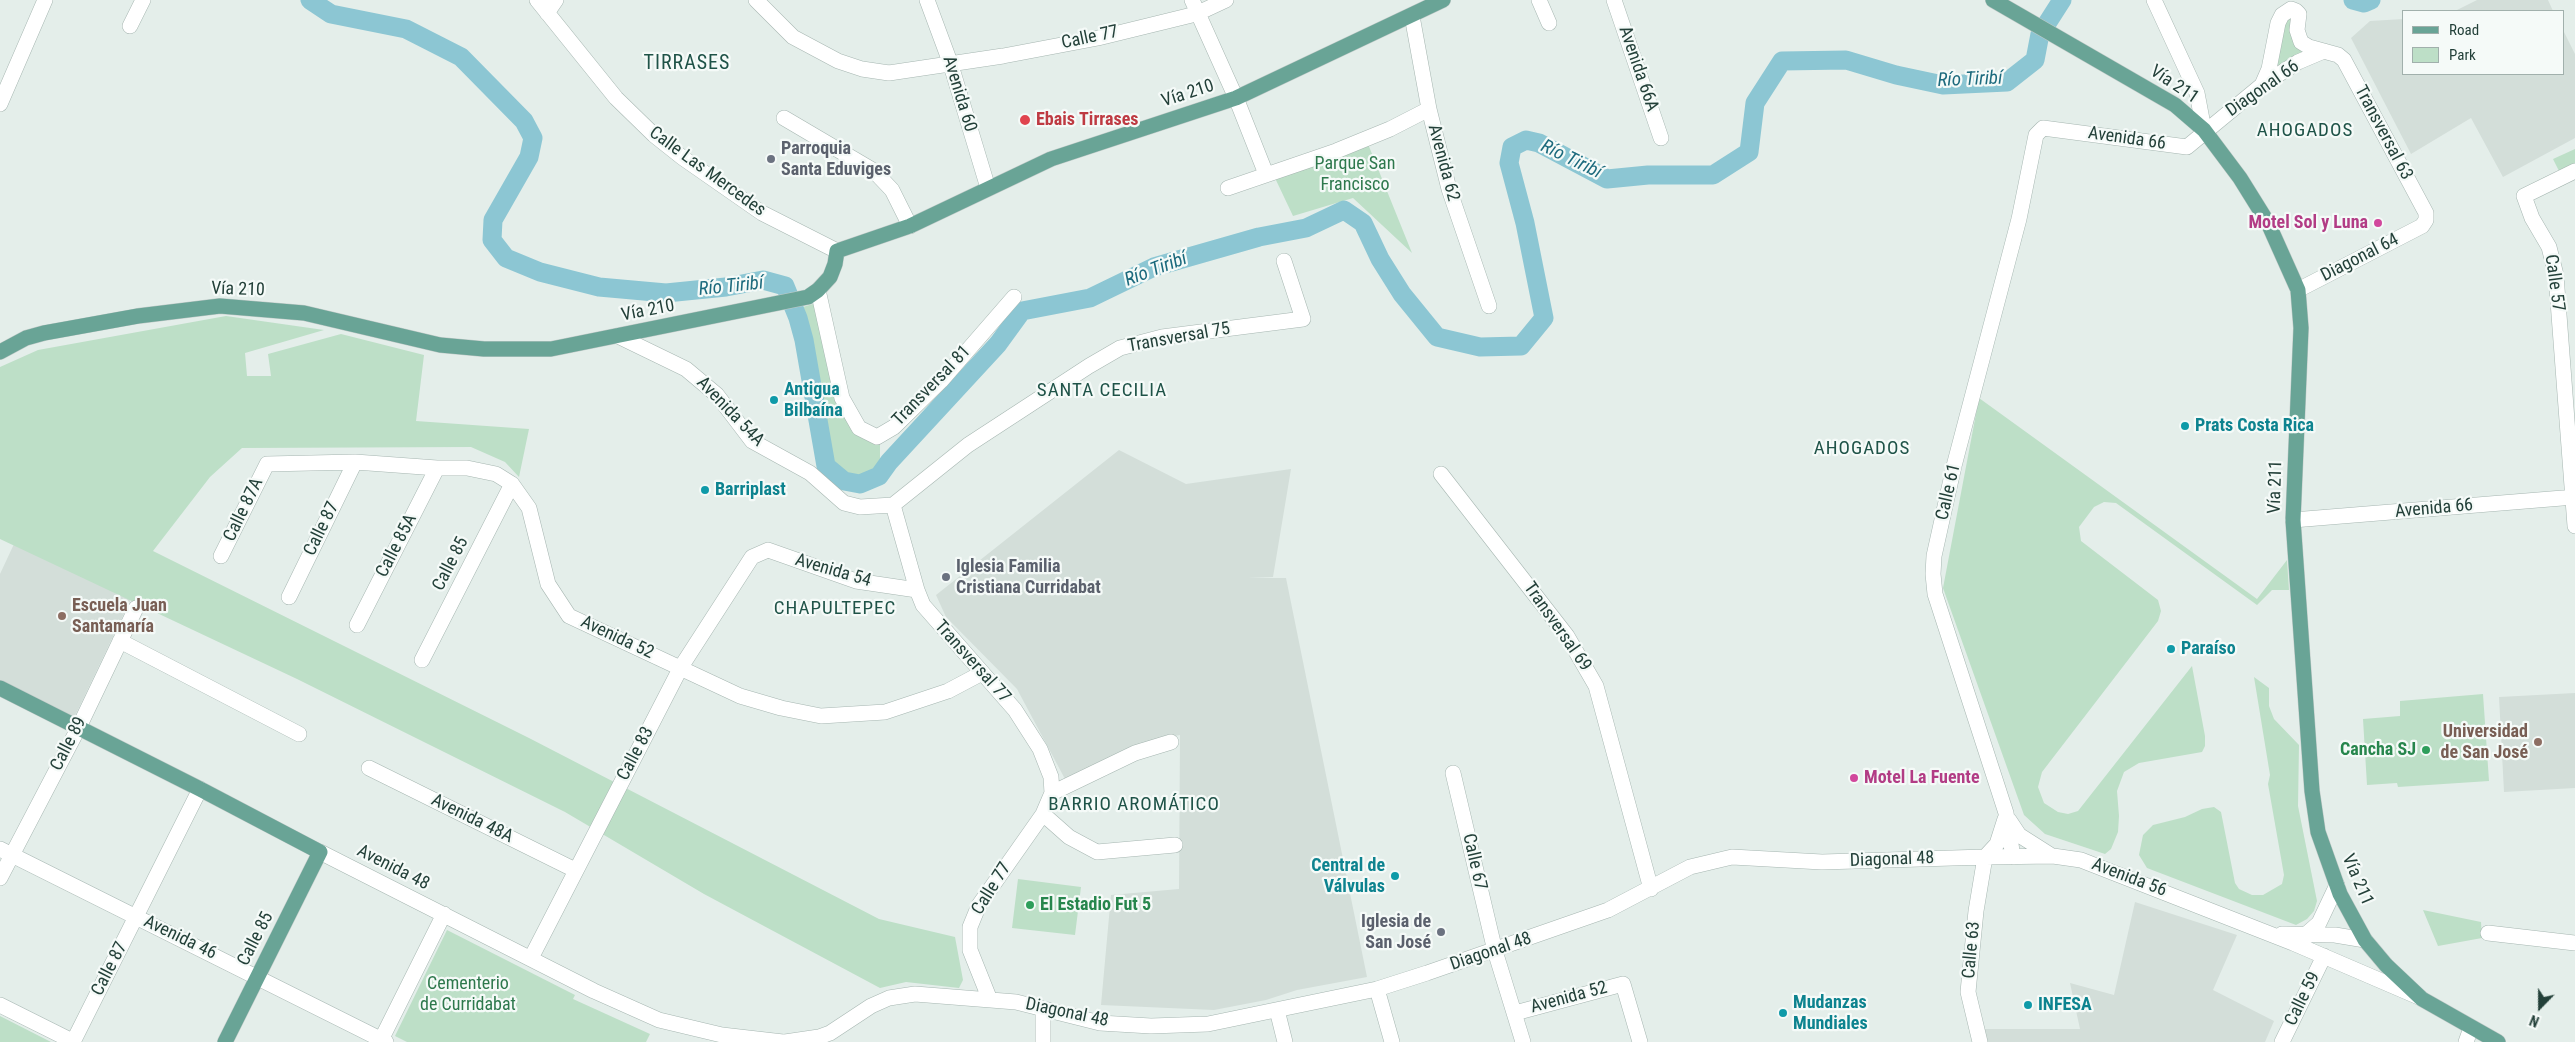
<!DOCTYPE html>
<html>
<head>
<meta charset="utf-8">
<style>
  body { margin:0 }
  #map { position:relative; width:2575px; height:1042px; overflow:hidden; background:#e4eeea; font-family:"Roboto Condensed",sans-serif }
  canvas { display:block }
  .legend { position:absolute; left:2402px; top:10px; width:162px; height:65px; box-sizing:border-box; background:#f5faf8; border:1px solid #a1b0ac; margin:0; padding:6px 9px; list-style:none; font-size:15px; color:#234039 }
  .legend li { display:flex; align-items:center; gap:10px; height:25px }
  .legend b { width:25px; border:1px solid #a1b0ac }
  .north { position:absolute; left:2515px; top:982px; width:50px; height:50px; -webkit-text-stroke:4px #f5faf8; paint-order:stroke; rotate:202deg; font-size:14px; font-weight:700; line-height:20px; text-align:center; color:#234039 }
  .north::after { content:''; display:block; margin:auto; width:18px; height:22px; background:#234039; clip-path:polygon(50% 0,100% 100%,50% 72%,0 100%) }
</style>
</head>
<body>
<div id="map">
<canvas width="2575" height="1042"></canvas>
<ul class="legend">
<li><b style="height:6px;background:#69a496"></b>Road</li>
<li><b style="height:14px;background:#bddfc7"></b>Park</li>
</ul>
<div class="north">N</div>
</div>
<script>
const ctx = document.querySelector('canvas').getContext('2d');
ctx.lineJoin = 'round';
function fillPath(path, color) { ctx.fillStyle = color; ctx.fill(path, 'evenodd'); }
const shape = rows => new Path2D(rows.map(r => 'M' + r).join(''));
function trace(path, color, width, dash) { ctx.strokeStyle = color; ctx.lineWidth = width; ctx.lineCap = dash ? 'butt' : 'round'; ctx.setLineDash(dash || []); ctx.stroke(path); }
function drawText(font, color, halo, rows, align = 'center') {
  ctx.font = font + ' "Roboto Condensed",sans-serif'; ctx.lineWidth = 4.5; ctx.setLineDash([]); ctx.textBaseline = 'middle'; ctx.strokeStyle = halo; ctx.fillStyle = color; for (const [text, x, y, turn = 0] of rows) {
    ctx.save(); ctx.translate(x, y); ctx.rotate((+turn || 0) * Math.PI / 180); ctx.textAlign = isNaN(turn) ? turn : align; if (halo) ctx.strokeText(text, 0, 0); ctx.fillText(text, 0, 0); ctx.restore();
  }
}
fillPath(shape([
  [2477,0,2548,0,2553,11,2455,11],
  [2404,19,2404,74,2564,74,2564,32,2575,54,2575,138,2503,177,2471,118,2411,154,2351,38,2370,21],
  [1119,450,1186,484,1291,469,1273,577,1248,578,1286,578,1367,977,1297,990,1266,1000,1214,1010,1101,1005,1111,895,1179,889,1180,735,1152,740,1065,779,1017,689,946,617,936,595],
  [14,544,131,599,74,718,0,683,0,574],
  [2575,693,2575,788,2504,792,2499,697],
  [2135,902,2237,935,2213,990,2274,1021,2265,1042,1986,1042,1984,1029,2080,1029,2070,983,2114,995]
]), '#d3ded9');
fillPath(shape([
  [2292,11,2313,51,2272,69,2280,24],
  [1368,144,1412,253,1353,198,1293,216,1275,178],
  [2575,149,2575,166,2560,173,2553,159],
  [819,302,839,398,880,440,880,470,856,479,841,474,827,461,810,329,803,307],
  [226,316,324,330,245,353,247,376,271,376,268,354,341,334,424,355,416,421,529,429,519,477,505,462,471,447,242,448,210,477,153,551,529,738,879,919,955,937,963,980,959,988,906,982,880,988,704,894,565,812,297,679,0,539,0,367,38,350],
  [1979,398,2257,599,2287,560,2289,590,2272,590,2257,605,2116,503,2104,502,2094,507,2079,527,2081,541,2158,600,2161,611,2158,621,2042,772,2038,787,2044,803,2058,812,2068,814,2078,811,2192,666,2205,736,2205,746,2202,752,2139,763,2124,772,2117,791,2119,816,2118,832,2111,849,2105,854,2045,834,2024,815,1943,588],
  [2254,677,2269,688,2269,706,2274,719,2299,745,2298,806,2317,901,2314,911,2307,919,2296,925,2147,868,2139,855,2143,835,2153,825,2185,817,2202,809,2214,807,2221,812,2235,883,2239,889,2252,895,2263,895,2282,884,2284,875,2268,784,2270,775],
  [2483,694,2489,781,2398,787,2397,783,2367,785,2363,719,2400,716,2400,701],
  [1018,879,1081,887,1075,935,1012,928],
  [2423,910,2481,922,2482,938,2438,946],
  [447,930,575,995,573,999,650,1034,646,1042,407,1042,395,1036],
  [0,1016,51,1042,0,1042]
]), '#bddfc7');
trace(shape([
  [310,0,331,14,406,29,461,57,524,121,533,138,529,157,493,220,492,240,506,258,540,272,599,287,666,293,726,287,763,280,785,286,798,318,804,340,826,466,844,481,860,484,879,476,889,462,998,344,1022,311,1090,298,1154,267,1259,237,1306,228,1344,210,1363,223,1380,259,1402,294,1437,337,1480,347,1521,346,1544,318,1525,223,1509,163,1512,147,1526,140,1539,143,1607,179,1648,175,1713,175,1749,152,1755,103,1782,61,1846,60,1896,75,1943,85,2007,82,2035,60,2040,34],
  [2353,0,2364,3,2371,0],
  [2046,25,2062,0]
]), '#8cc6d3', 19);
const minor = shape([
  [537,0,616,98,654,135,683,158,762,213,837,251],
  [756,0,793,37,838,61,862,69,889,73,1003,56,1098,38,1196,14,1226,0],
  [927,0,950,62,988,188],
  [1192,0,1236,98,1266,174],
  [1539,0,1549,23],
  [1614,0,1661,138],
  [2154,0,2197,93,2204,130],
  [547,13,556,0],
  [1412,16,1429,109,1449,189,1489,306],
  [130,26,143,0],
  [2262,85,2269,69,2278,23,2282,15,2291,9,2296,11,2299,14,2297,30,2301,42,2309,47,2338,55,2344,60,2426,213,2426,220,2422,226,2298,290],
  [0,104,45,0],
  [784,118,874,171,892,190,910,226],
  [2575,171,2524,196,2532,218,2549,247,2556,275,2575,526],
  [1228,188,1336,151,1390,129,1429,109],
  [818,290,842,398,859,428,877,437,894,427,941,381,1014,297],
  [618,336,686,369,717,395,752,441,810,473,844,503,860,507,893,505],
  [1441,474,1567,636,1596,686,1651,889],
  [893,505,917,590,923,605,1015,710,1040,749,1051,777,1052,793,1043,814,979,905,970,927,970,950,990,1000],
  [893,505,968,445,1089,366,1120,348,1162,337,1303,319,1284,261],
  [2293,520,2575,497],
  [221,556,267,464,355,462,437,468,467,468,496,474,512,484,529,508,548,584,569,616,740,696,781,708,821,716,885,712,948,691,982,673],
  [289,597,355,462],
  [357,625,437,468],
  [120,641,299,734],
  [422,660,512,484],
  [369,768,575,870],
  [1453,773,1495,951,1523,1042],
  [1052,793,1135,753,1171,742],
  [1043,814,1069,837,1097,852,1175,845],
  [2009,820,2019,835,2052,856],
  [0,849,386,1042],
  [320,852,594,991,659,1020,722,1035,783,1042],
  [1985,857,1997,844,2005,819],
  [2013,857,2006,813,1935,594,1933,574,1934,556,1954,466,2019,219,2036,135,2043,128,2187,147,2262,85,2298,62,2324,51],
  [0,878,79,727,136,608],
  [2488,933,2575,943],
  [2282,934,2335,935,2365,940],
  [2303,937,2319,923,2337,885],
  [531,958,681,667,752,557,768,550,856,581,917,590],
  [1377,989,1392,1042],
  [0,1005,74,1042],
  [1277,1010,1285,1042],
  [1515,1013,1623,984,1640,1042],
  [73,1042,200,789],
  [380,1042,444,914],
  [785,1042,819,1037,830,1033,871,1006,889,998,915,994,1016,1002,1100,1023,1151,1026,1208,1024,1377,989,1427,973,1608,910,1690,867,1732,857,1822,862,1985,857,2053,856,2081,860,2293,943,2421,998],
  [1043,1042,1043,1010],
  [1980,1042,1968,992,1976,911,1985,857],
  [2282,1042,2324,956],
  [2466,1042,2471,1028]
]);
const major = shape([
  [1993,0,2175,105,2204,130,2240,178,2268,223,2298,290,2301,328,2293,520,2312,791,2318,832,2340,894,2365,940,2386,965,2422,999,2498,1042],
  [0,352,26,338,44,333,138,316,220,306,304,313,440,345,484,349,551,349,808,297,818,290,830,277,835,264,837,251,910,226,1051,159,1236,98,1443,0],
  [0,688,200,789,320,852,225,1042]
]);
trace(minor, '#a6b6b1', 16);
trace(major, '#c1cac8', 16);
trace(minor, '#fff', 15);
trace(major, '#69a496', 15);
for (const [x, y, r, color] of [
  [1025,120,6,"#e0444e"],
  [771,159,5,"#6b7280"],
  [2378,223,5,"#d1479c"],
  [774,400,5,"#0f9aa8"],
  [2185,426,5,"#0f9aa8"],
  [705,490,5,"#0f9aa8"],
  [946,577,5,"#6b7280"],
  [62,616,5,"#8d6e63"],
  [2171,649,5,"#0f9aa8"],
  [2538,742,5,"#8d6e63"],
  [2426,750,5,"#2e9e5b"],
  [1854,778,5,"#d1479c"],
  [1395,876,5,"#0f9aa8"],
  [1030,905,5,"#2e9e5b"],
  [1441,932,5,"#6b7280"],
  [2028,1005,5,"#0f9aa8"],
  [1783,1013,5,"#0f9aa8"]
]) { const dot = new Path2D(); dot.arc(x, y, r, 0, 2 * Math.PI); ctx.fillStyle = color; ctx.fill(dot); trace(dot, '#f5faf8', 2); }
drawText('18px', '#234039', '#f5faf8', [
  ["Calle 77",1090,38,-12],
  ["Avenida 66A",1638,69,71],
  ["Vía 211",2174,85,34],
  ["Diagonal 66",2263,89,-35],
  ["Avenida 60",959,94,73],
  ["Vía 210",1188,94,-18],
  ["Transversal 63",2383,133,62],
  ["Avenida 66",2127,139,8],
  ["Avenida 62",1443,163,75],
  ["Calle Las Mercedes",707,172,36],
  ["Diagonal 64",2360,258,-27],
  ["Calle 57",2554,283,82],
  ["Vía 210",238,290,2],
  ["Vía 210",648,311,-11],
  ["Transversal 75",1179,338,-10],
  ["Transversal 81",932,386,-46],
  ["Avenida 54A",730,412,46],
  ["Vía 211",2276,487,-88],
  ["Calle 61",1949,492,-77],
  ["Avenida 66",2434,509,-5],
  ["Calle 87A",244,510,-64],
  ["Calle 87",322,529,-64],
  ["Calle 85A",397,546,-63],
  ["Calle 85",451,564,-63],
  ["Avenida 54",833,571,16],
  ["Transversal 69",1557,627,55],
  ["Avenida 52",617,638,25],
  ["Transversal 77",972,662,48],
  ["Calle 89",69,744,-63],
  ["Calle 83",636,754,-62],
  ["Avenida 48A",472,819,26],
  ["Diagonal 48",1892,860,-2],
  ["Calle 67",1474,862,77],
  ["Avenida 48",393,868,27],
  ["Avenida 56",2129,878,21],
  ["Vía 211",2357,880,67],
  ["Calle 77",992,889,-58],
  ["Avenida 46",180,938,26],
  ["Calle 85",256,939,-63],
  ["Calle 63",1972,950,-85],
  ["Diagonal 48",1491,952,-19],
  ["Calle 87",110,969,-63],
  ["Avenida 52",1569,998,-15],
  ["Calle 59",2303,999,-64],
  ["Diagonal 48",1067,1013,12]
]);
drawText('bold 18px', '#be3a42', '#f5faf8', [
  ["Ebais Tirrases",1036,120]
], 'left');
drawText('bold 18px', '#5b616d', '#f5faf8', [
  ["Parroquia",781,149],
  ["Santa Eduviges",781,170],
  ["Iglesia Familia",956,567],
  ["Cristiana Curridabat",956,588],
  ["Iglesia de",1431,922,"right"],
  ["San José",1431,943,"right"]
], 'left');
drawText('18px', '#2d784c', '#f5faf8', [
  ["Parque San",1355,164],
  ["Francisco",1355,185],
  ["Cementerio",468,984],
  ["de Curridabat",468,1005]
]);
drawText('bold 18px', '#b23c85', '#f5faf8', [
  ["Motel Sol y Luna",2368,223],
  ["Motel La Fuente",1864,778,"left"]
], 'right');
drawText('bold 18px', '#0d838f', '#f5faf8', [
  ["Antigua",784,390],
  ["Bilbaína",784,411],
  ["Prats Costa Rica",2195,426],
  ["Barriplast",715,490],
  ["Paraíso",2181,649],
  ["Central de",1385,866,"right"],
  ["Válvulas",1385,887,"right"],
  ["Mudanzas",1793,1003],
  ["Mundiales",1793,1024],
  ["INFESA",2038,1005]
], 'left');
drawText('bold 18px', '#785e54', '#f5faf8', [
  ["Escuela Juan",72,606],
  ["Santamaría",72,627],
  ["Universidad",2528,732,"right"],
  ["de San José",2528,753,"right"]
], 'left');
drawText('bold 18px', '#27864d', '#f5faf8', [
  ["Cancha SJ",2416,750],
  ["El Estadio Fut 5",1040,905,"left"]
], 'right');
drawText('italic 19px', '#1c6a7d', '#f5faf8', [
  ["Río Tiribí",1970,80,-2],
  ["Río Tiribí",1571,160,26],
  ["Río Tiribí",1156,270,-21],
  ["Río Tiribí",731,287,-6]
]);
ctx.letterSpacing = '1px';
drawText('19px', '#1f5348', '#f5faf8', [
  ["AHOGADOS",2305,131],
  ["SANTA CECILIA",1102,391],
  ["AHOGADOS",1862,449],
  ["CHAPULTEPEC",835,609],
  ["BARRIO AROMÁTICO",1134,805]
]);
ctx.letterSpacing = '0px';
ctx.letterSpacing = '1px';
drawText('20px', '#1f5348', '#f5faf8', [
  ["TIRRASES",687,64]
]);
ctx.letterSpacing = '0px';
</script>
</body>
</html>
